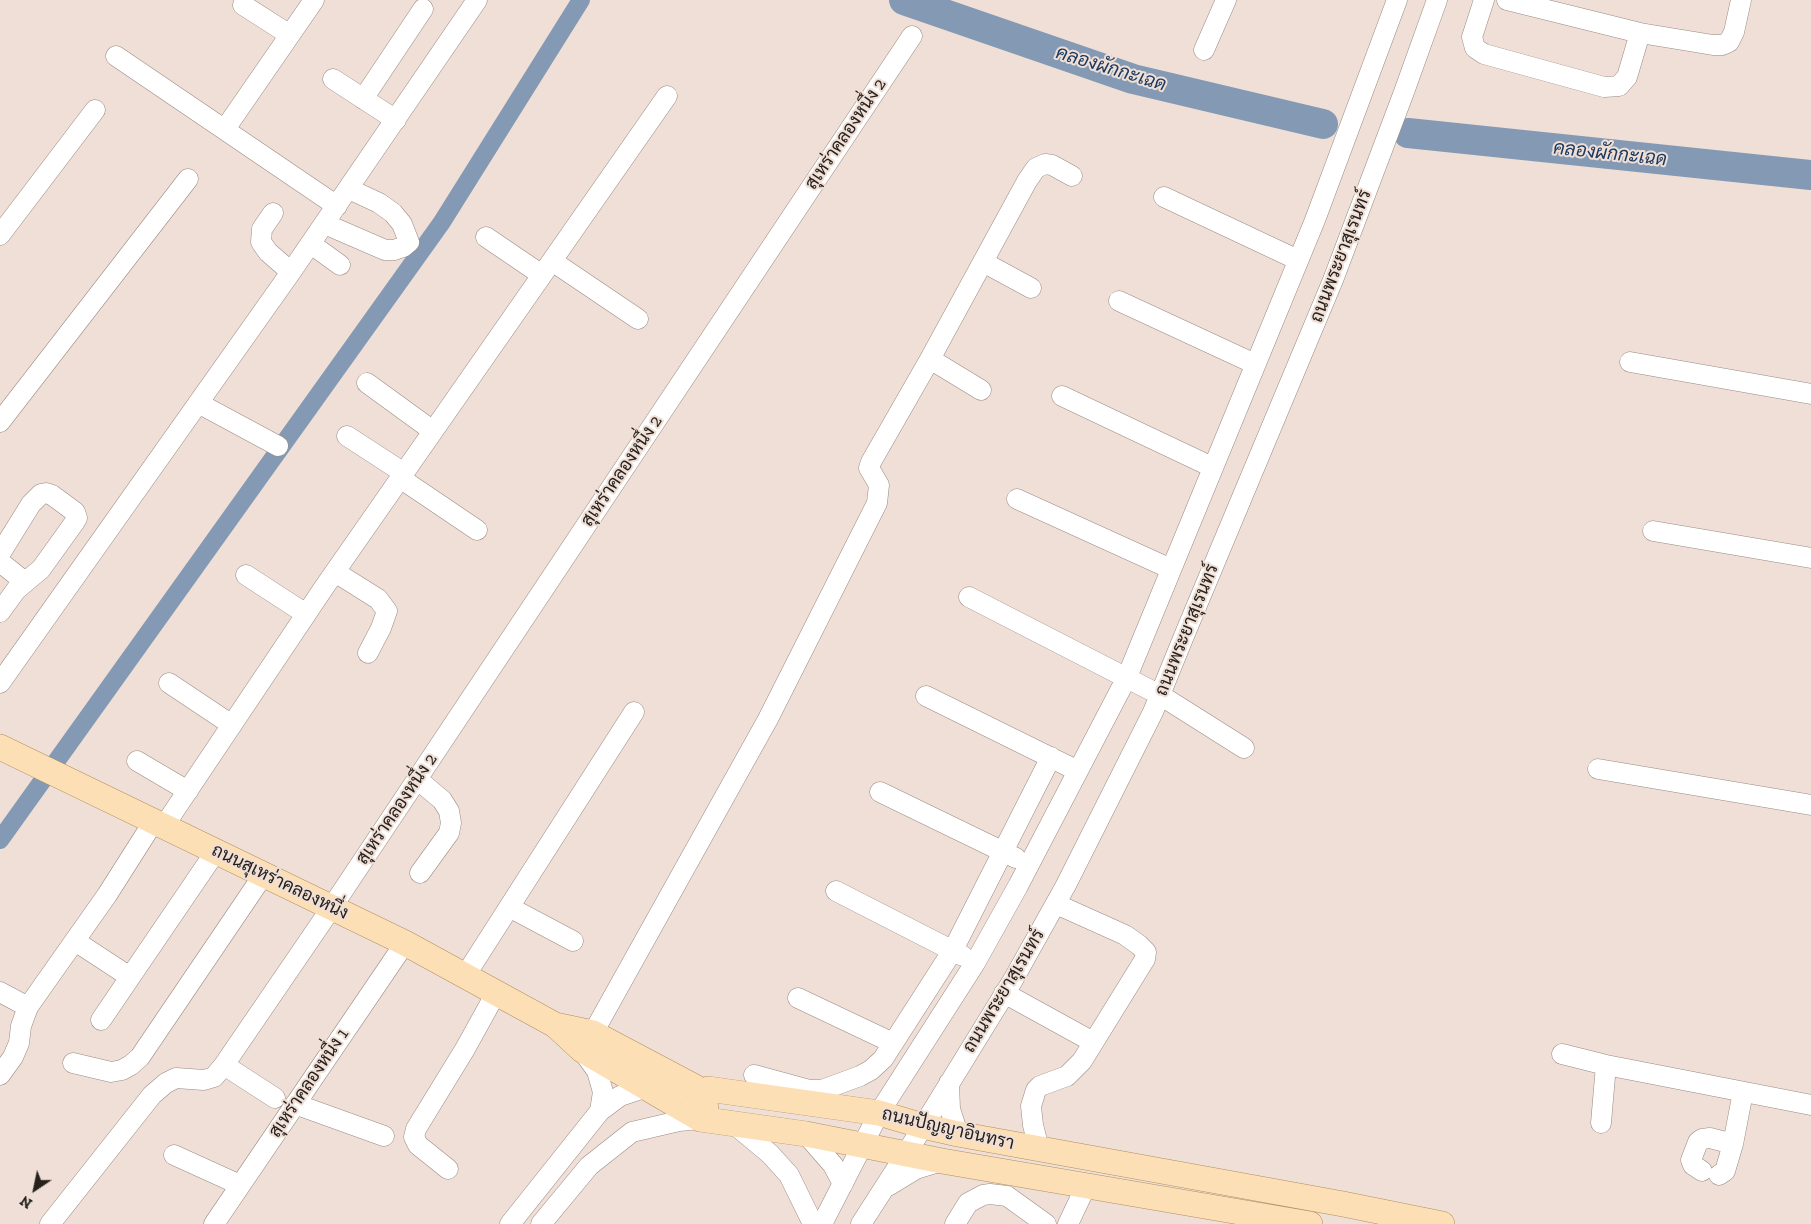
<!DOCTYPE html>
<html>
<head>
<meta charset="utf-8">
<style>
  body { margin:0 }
  #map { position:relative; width:1811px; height:1224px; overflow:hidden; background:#efdfd6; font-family:"Zilla Slab",serif }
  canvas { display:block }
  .north { position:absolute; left:10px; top:1164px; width:50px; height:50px; -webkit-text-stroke:4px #efdfd6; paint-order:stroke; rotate:214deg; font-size:14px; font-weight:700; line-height:20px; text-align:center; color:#26211d }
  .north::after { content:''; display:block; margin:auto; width:18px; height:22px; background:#26211d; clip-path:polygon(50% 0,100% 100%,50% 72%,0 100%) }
</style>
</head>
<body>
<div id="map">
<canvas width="1811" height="1224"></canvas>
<div class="north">N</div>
</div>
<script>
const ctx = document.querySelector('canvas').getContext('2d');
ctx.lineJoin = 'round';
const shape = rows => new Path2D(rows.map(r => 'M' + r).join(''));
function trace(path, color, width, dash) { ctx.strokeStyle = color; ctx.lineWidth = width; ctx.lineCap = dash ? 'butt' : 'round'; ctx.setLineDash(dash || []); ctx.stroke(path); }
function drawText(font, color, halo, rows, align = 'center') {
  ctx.font = font + ' "Zilla Slab",Sarabun,serif'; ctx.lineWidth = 4; ctx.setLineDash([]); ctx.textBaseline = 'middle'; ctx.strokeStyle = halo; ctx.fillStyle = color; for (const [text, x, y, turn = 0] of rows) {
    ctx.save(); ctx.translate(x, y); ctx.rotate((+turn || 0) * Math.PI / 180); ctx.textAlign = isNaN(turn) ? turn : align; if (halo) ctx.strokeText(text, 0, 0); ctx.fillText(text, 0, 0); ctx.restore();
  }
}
trace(shape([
  [0,840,442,222,581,0]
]), '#8499b4', 18);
trace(shape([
  [904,0,1133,79,1323,124],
  [1408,133,1811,175]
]), '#8499b4', 30);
const minor = shape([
  [1484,0,1472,37,1475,48,1484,54,1604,87,1619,86,1627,77,1640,33,1507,0],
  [243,5,290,35],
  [1640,33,1713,45,1722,45,1729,42,1734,32,1741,0],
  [1204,50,1226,0],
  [116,56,337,206],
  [333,79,396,120],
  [363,99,423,9],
  [225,129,314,0],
  [1164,197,1298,260],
  [273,213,262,229,261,242,268,252,291,272],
  [325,224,385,250,394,250,403,247,409,242,402,224,393,213,379,203,349,189],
  [0,235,95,110],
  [486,237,542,275],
  [311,244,340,265],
  [552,261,638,319],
  [983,262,1031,288],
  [1119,301,1255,364],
  [930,359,981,390],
  [1630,362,1811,394],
  [367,383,433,431],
  [1062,396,1212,467],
  [198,403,278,446],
  [0,422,188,179],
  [347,436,404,473],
  [400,478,477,530],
  [1017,499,1171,569],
  [1653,531,1811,558],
  [0,554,31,504,41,494,46,493,52,495,75,512,77,518,74,523,41,569,16,590,0,612],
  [0,562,25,582],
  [335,572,378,599,387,611,381,628,368,653],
  [246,575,306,614],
  [969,597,1160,695,1244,748],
  [0,683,291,272,477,0],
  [169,683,232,725],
  [926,696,1078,771],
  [137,761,188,791],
  [1598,769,1811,805],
  [417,779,442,800,449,811,451,823,449,833,420,873],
  [880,792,1016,858],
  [164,826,325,586,667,96],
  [836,891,963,956],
  [509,907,573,941],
  [75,941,130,977],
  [465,976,634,712],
  [0,992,28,1007],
  [1004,993,1093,1042],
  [798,998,893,1043],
  [101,1020,216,851],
  [593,1033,768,719,877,503,879,485,869,468,871,462,930,359,1027,181,1036,168,1045,164,1052,165,1072,176],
  [584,1053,597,1071,603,1092,600,1111],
  [1562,1054,1606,1065,1811,1105],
  [73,1063,111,1072,122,1070,131,1065,140,1057,264,874],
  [224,1065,275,1098],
  [0,1075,13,1057,19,1043,21,1026,28,1007,107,895,154,821],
  [754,1075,809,1090,822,1090,860,1076,871,1070,883,1059,953,950,1051,757],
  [949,1083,950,1109,958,1134],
  [295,1104,384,1136],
  [1601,1123,1606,1065],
  [734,1124,770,1154,789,1175,813,1224],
  [806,1134,833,1165,843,1184],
  [1039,1149,1033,1125,1031,1106,1036,1090,1040,1086,1067,1076,1082,1061,1145,959,1146,952,1139,945,1125,935,1056,904],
  [174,1155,240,1185],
  [448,1169,418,1145,414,1137,416,1129,465,1049,496,993],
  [1702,1171,1693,1165,1691,1160,1698,1142,1702,1139,1710,1138,1733,1144,1743,1092],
  [1719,1175,1725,1171,1733,1144],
  [888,1186,916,1169,942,1161],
  [50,1224,152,1095,166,1083,176,1078,204,1080,214,1077,224,1065,332,907,912,36],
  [214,1224,405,943],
  [510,1224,600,1111,620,1096,647,1087,657,1087],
  [541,1224,589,1166,632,1132,679,1121,700,1119],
  [822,1224,879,1113,975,963,1018,886,1127,677,1315,220,1397,0],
  [861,1224,906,1154,1013,980,1066,885,1153,712,1184,636,1333,280,1404,92,1437,0],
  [955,1224,968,1203,983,1195,990,1194,1007,1196,1046,1224],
  [1068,1224,1086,1186]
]);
const major = shape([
  [0,747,405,943,555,1025,593,1033,695,1087,704,1096,706,1110,700,1119],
  [555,1025,582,1050,700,1119,806,1134,942,1161,1310,1224],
  [708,1089,879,1113,923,1126,958,1134,1343,1204,1442,1224]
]);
trace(minor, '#998a82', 21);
trace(major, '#b08f61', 26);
trace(minor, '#fff', 20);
trace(major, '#fddfb6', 25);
drawText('18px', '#26211d', '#efdfd6', [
  ["สุเหร่าคลองหนึ่ง 2",846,134,-56],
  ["ถนนพระยาสุเรนทร์",1341,256,-69],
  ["สุเหร่าคลองหนึ่ง 2",622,471,-56],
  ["ถนนพระยาสุเรนทร์",1187,630,-68],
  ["สุเหร่าคลองหนึ่ง 2",397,809,-56],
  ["ถนนสุเหร่าคลองหนึ่ง",280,882,26],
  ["ถนนพระยาสุเรนทร์",1004,991,-59],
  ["สุเหร่าคลองหนึ่ง 1",309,1083,-56],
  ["ถนนปัญญาอินทรา",948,1129,13]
]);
drawText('italic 19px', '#19385e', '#efdfd6', [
  ["คลองผักกะเฉด",1111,69,17],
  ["คลองผักกะเฉด",1610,154,6]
]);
</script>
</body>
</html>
